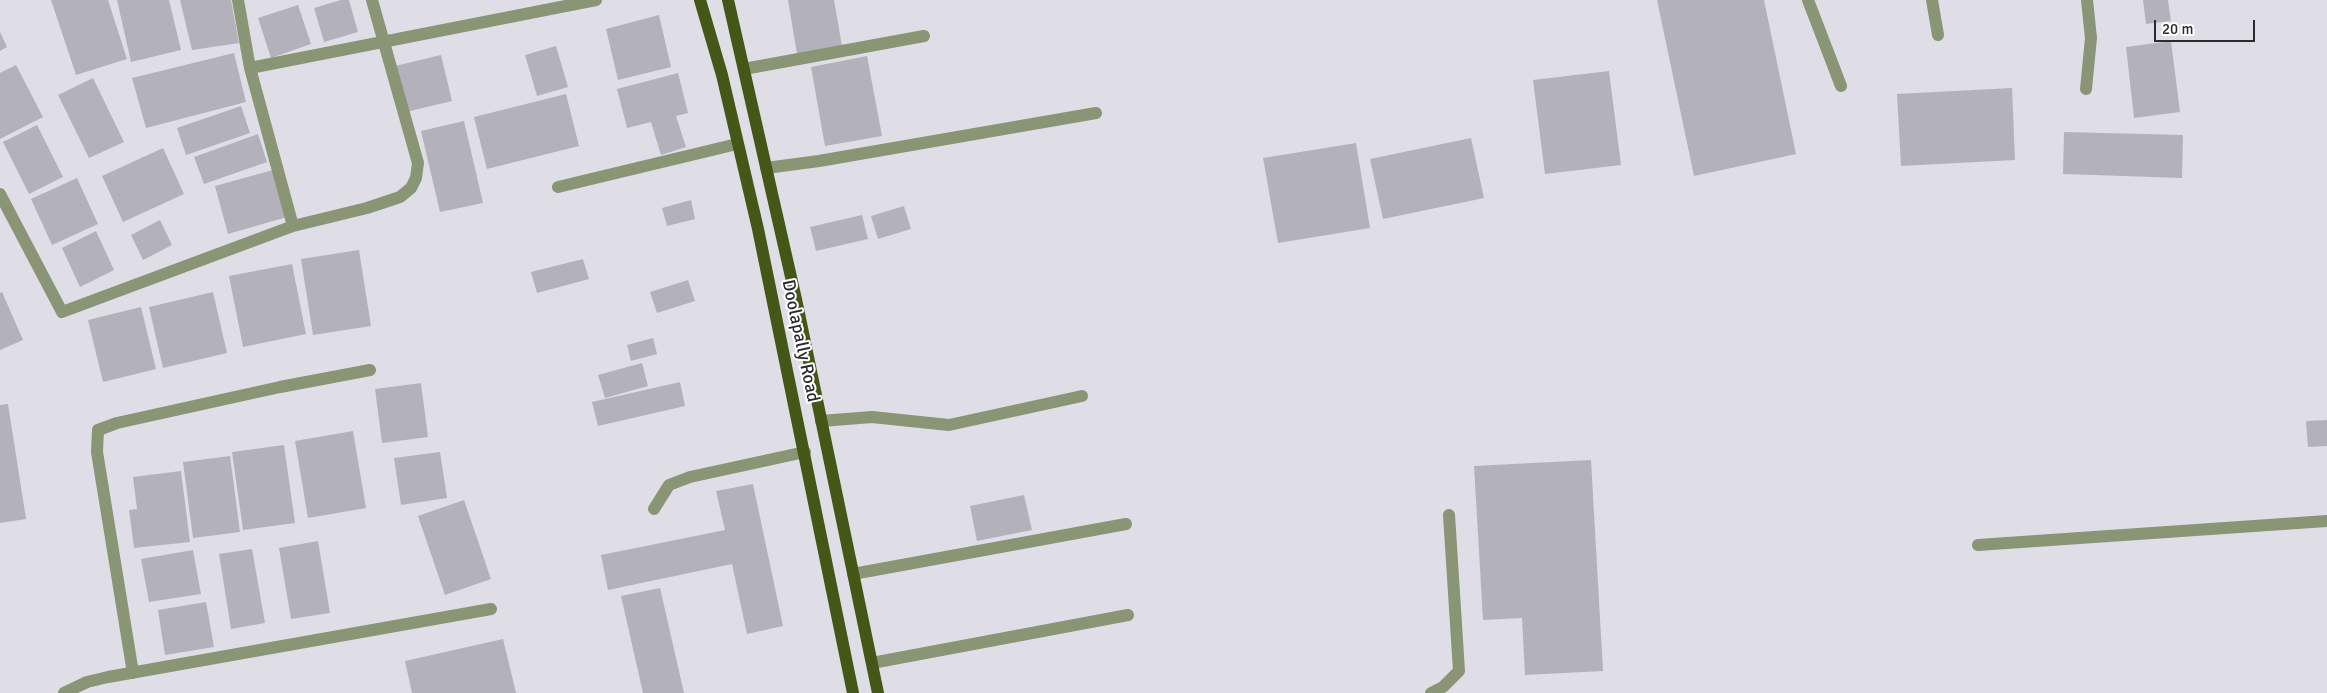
<!DOCTYPE html>
<html>
<head>
<meta charset="utf-8">
<style>
  body { margin:0 }
  #map { position:relative; width:2327px; height:693px; overflow:hidden; background:#dfdee7; font-family:Signika,sans-serif }
  canvas { display:block }
  .scale { position:absolute; left:2154px; top:20px; width:101px; height:22px; box-sizing:border-box; border:2px solid #2b2a2e; border-top:0; padding-left:6px; font-size:15px; line-height:18px; white-space:nowrap; color:#2b2a2e; -webkit-text-stroke:4px #fff; paint-order:stroke }
</style>
</head>
<body>
<div id="map">
<canvas width="2327" height="693"></canvas>
<div class="scale">20 m</div>
</div>
<script>
const ctx = document.querySelector('canvas').getContext('2d');
ctx.lineJoin = 'round';
function fillPath(path, color) { ctx.fillStyle = color; ctx.fill(path, 'evenodd'); }
const shape = rows => new Path2D(rows.map(r => 'M' + r).join(''));
function trace(path, color, width, dash) { ctx.strokeStyle = color; ctx.lineWidth = width; ctx.lineCap = dash ? 'butt' : 'round'; ctx.setLineDash(dash || []); ctx.stroke(path); }
function drawText(font, color, halo, rows, align = 'center') {
  ctx.font = font + ' Signika,sans-serif'; ctx.lineWidth = 4; ctx.setLineDash([]); ctx.textBaseline = 'middle'; ctx.strokeStyle = halo; ctx.fillStyle = color; for (const [text, x, y, turn = 0] of rows) {
    ctx.save(); ctx.translate(x, y); ctx.rotate((+turn || 0) * Math.PI / 180); ctx.textAlign = isNaN(turn) ? turn : align; if (halo) ctx.strokeText(text, 0, 0); ctx.fillText(text, 0, 0); ctx.restore();
  }
}
fillPath(shape([
  [51,0,108,0,127,59,76,75],
  [117,0,169,0,181,50,131,62],
  [180,0,231,0,239,43,192,50],
  [341,0,349,0,358,32,324,42,314,8],
  [788,0,834,0,842,46,797,54],
  [1657,0,1764,0,1796,154,1694,176],
  [2143,0,2168,0,2171,21,2146,24],
  [298,5,311,44,271,58,258,18],
  [659,15,671,67,618,80,606,29],
  [0,32,7,47,0,51],
  [2171,41,2180,112,2134,118,2126,47],
  [556,46,568,87,537,96,525,55],
  [234,53,246,102,146,128,132,78],
  [441,55,452,101,406,112,395,66],
  [867,56,882,136,825,146,811,67],
  [16,65,43,117,0,139,0,73],
  [1609,71,1621,165,1545,174,1533,80],
  [678,73,688,113,676,116,686,147,661,155,651,122,627,128,617,89],
  [93,78,124,142,89,158,58,95],
  [2012,88,2015,160,1901,166,1897,94],
  [566,94,579,146,487,169,474,117],
  [241,106,250,133,186,155,177,128],
  [464,121,483,203,440,212,421,131],
  [37,125,63,177,29,194,3,142],
  [2064,132,2183,135,2182,178,2063,174],
  [258,134,267,162,204,184,194,157],
  [1471,138,1484,198,1383,219,1370,159],
  [1356,143,1370,228,1278,243,1263,158],
  [163,148,184,194,123,222,102,176],
  [273,170,287,217,228,234,215,186],
  [77,178,98,224,52,245,31,199],
  [691,200,695,219,667,226,662,208],
  [904,206,911,229,878,239,871,216],
  [862,215,868,239,816,251,810,227],
  [160,220,172,245,143,260,131,235],
  [96,231,114,270,80,287,62,248],
  [359,250,371,326,313,335,301,259],
  [583,259,589,279,537,293,531,272],
  [292,264,306,334,243,347,229,276],
  [688,280,695,301,657,313,650,292],
  [2,292,23,340,0,350,0,293],
  [213,292,227,353,163,368,149,307],
  [141,307,156,369,103,382,88,320],
  [653,338,657,354,631,361,627,345],
  [642,363,648,386,605,398,598,375],
  [680,382,685,406,598,426,592,402],
  [421,383,428,437,382,443,375,389],
  [8,404,26,519,0,523,0,405],
  [2327,420,2327,446,2308,447,2306,421],
  [353,431,366,508,308,518,295,441],
  [284,445,295,523,243,530,232,452],
  [440,452,447,498,401,505,394,458],
  [230,456,240,532,193,538,183,462],
  [1591,460,1603,671,1525,675,1522,618,1483,620,1474,466],
  [181,471,190,542,134,548,129,510,137,509,133,477],
  [753,484,783,626,747,634,732,564,608,590,601,555,725,530,716,491],
  [1024,495,1032,530,977,541,970,506],
  [464,500,491,579,445,595,418,516],
  [318,541,330,613,291,619,279,548],
  [252,549,265,623,231,629,219,554],
  [193,550,201,594,149,602,141,559],
  [660,588,684,693,643,693,621,596],
  [206,602,214,647,165,655,158,610],
  [503,639,516,693,412,693,405,661]
]), '#b3b2ba');
trace(shape([
  [238,0,250,68,596,0],
  [1808,0,1841,86],
  [1932,0,1938,35],
  [250,68,293,226],
  [744,69,924,36],
  [2086,89,2091,38,2087,0],
  [766,168,819,161,1096,113],
  [558,187,737,144],
  [0,194,62,312,293,226,367,208,400,197,411,188,416,178,418,163,372,0],
  [821,421,872,417,949,425,1082,396],
  [654,509,669,485,690,477,805,452],
  [1978,545,2327,521],
  [853,574,1126,524],
  [872,663,1128,615],
  [133,673,97,452,98,430,117,423,280,387,370,370],
  [64,693,87,682,108,677,491,609],
  [1431,693,1443,687,1459,671,1449,515]
]), '#899575', 12);
trace(shape([
  [700,0,722,75,758,229,853,693],
  [728,0,796,299,878,693]
]), '#445717', 12);
drawText('18px', '#2b2a2e', '#fff', [
  ["Doolapally Road",800,341,78]
]);
</script>
</body>
</html>
